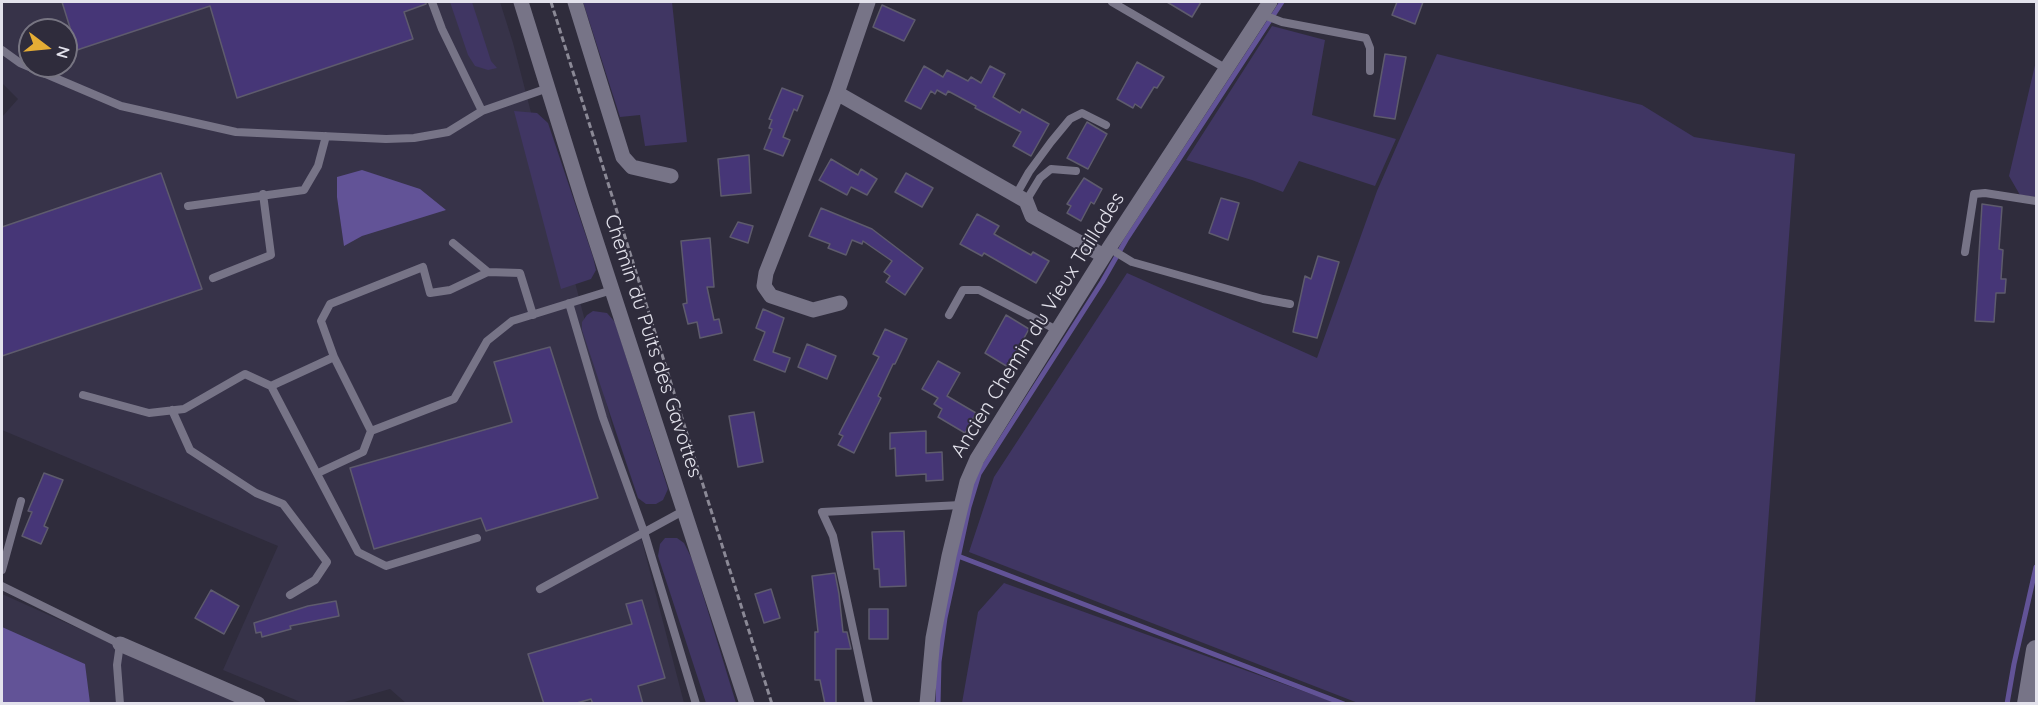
<!DOCTYPE html>
<html>
<head>
<meta charset="utf-8">
<style>
  body { margin:0 }
  #map { position:relative; width:2038px; height:705px; overflow:hidden; background:#2f2c3c; font-family:Quicksand,sans-serif }
  canvas { display:block }
  .frame { position:absolute; inset:0; border:3px solid #e3e2ec; pointer-events:none }
  .north { position:absolute; left:18px; top:18px; width:60px; height:60px; box-sizing:border-box; background:#2f2c3c; border:2px solid #777582; border-radius:50%; rotate:106deg; font-size:16px; font-weight:700; line-height:24px; text-align:center; color:#e3e2ec }
  .north::after { content:''; display:block; margin:auto; width:21px; height:27px; background:#e5ad35; clip-path:polygon(50% 0,100% 100%,50% 72%,0 100%) }
</style>
</head>
<body>
<div id="map">
<canvas width="2038" height="705"></canvas>
<div class="frame"></div>
<div class="north">N</div>
</div>
<script>
const ctx = document.querySelector('canvas').getContext('2d');
ctx.lineJoin = 'round';
function fillPath(path, color) { ctx.fillStyle = color; ctx.fill(path, 'evenodd'); }
const shape = rows => new Path2D(rows.map(r => 'M' + r).join(''));
function trace(path, color, width, dash) { ctx.strokeStyle = color; ctx.lineWidth = width; ctx.lineCap = dash ? 'butt' : 'round'; ctx.setLineDash(dash || []); ctx.stroke(path); }
function drawText(font, color, halo, rows, align = 'center') {
  ctx.font = font + ' Quicksand,sans-serif'; ctx.lineWidth = 4.5; ctx.setLineDash([]); ctx.textBaseline = 'middle'; ctx.strokeStyle = halo; ctx.fillStyle = color; for (const [text, x, y, turn = 0] of rows) {
    ctx.save(); ctx.translate(x, y); ctx.rotate((+turn || 0) * Math.PI / 180); ctx.textAlign = isNaN(turn) ? turn : align; if (halo) ctx.strokeText(text, 0, 0); ctx.fillText(text, 0, 0); ctx.restore();
  }
}
fillPath(shape([
  [2,2,500,2,513,43,684,703,407,704,390,689,341,703,303,703,223,670,278,546,2,430,2,117,18,99,2,83],
  [30,30,66,30,66,66,30,66],
  [2,594,245,703,2,703]
]), '#373349');
fillPath(shape([
  [450,2,472,2,491,61,497,68,488,70,475,66,468,55],
  [583,2,672,2,687,142,645,146,640,115,620,117],
  [1272,26,1325,40,1312,115,1396,139,1375,186,1299,161,1283,192,1252,180,1186,160],
  [1437,54,1642,105,1694,137,1795,154,1755,703,1358,703,969,552,994,477,1127,273,1317,358,1377,191],
  [2036,61,2036,197,2020,195,2009,176],
  [514,111,537,113,548,123,593,257,596,270,591,279,561,289],
  [593,311,607,313,615,322,668,489,663,500,656,504,646,504,638,498,582,330,582,322,587,315],
  [665,538,677,538,684,543,692,559,736,703,706,703,658,556,660,544],
  [1004,583,1336,703,962,703,978,612]
]), '#403663');
fillPath(shape([
  [362,170,420,189,446,210,362,236,344,246,337,197,337,177],
  [2,627,85,664,90,703,2,703]
]), '#625397');
trace(shape([
  [958,556,1344,704],
  [938,704,939,662,945,618,969,507,979,474,1102,282,1126,240,1282,2],
  [2007,704,2014,664,2036,567]
]), '#625397', 5);
const building = shape([
  [62,2,426,2,426,4,404,12,413,39,237,98,210,6,77,50,62,2],
  [1167,2,1201,2,1192,17,1167,2],
  [1397,2,1423,2,1415,24,1392,15,1397,2],
  [882,5,915,20,904,41,873,27,882,5],
  [1385,54,1406,57,1395,119,1374,116,1385,54],
  [1137,62,1164,77,1157,88,1154,87,1141,108,1135,104,1133,108,1117,99,1137,62],
  [924,66,943,77,947,70,968,81,971,77,981,83,990,66,1005,74,993,97,1020,113,1022,109,1049,124,1031,156,1013,146,1021,132,975,108,976,106,948,91,946,95,937,90,935,94,931,91,921,109,905,101,924,66],
  [782,88,803,96,797,111,794,109,783,137,790,140,783,156,764,149,772,129,769,128,772,120,769,119,782,88],
  [1087,122,1107,134,1088,169,1067,158,1087,122],
  [749,155,751,193,721,196,718,159,749,155],
  [831,159,858,175,861,169,877,179,867,195,851,187,847,195,819,180,831,159],
  [161,173,202,289,2,356,2,227,161,173],
  [906,173,933,188,922,207,895,192,906,173],
  [1084,178,1102,189,1094,204,1091,202,1081,221,1067,213,1071,206,1067,204,1084,178],
  [1221,198,1239,203,1228,240,1209,233,1221,198],
  [1982,204,2002,207,1999,249,2003,250,2001,279,2006,279,2005,293,1996,293,1994,322,1975,321,1982,204],
  [821,208,872,229,923,268,905,295,886,282,890,276,884,272,892,261,863,241,862,244,852,240,846,255,828,248,830,244,809,236,821,208],
  [977,214,999,226,994,234,1031,255,1033,252,1049,261,1036,283,984,253,982,256,960,244,977,214],
  [738,222,753,226,748,243,730,237,738,222],
  [710,238,714,287,707,287,714,320,719,319,722,333,700,338,697,322,688,324,683,304,687,303,681,241,710,238],
  [1318,256,1339,262,1317,338,1293,332,1305,276,1311,279,1318,256],
  [763,309,784,318,773,352,790,358,785,372,754,360,765,332,756,328,763,309],
  [1006,315,1029,329,1008,367,985,353,1006,315],
  [885,329,907,339,895,364,893,364,878,396,881,398,854,453,838,445,843,436,839,434,879,357,873,354,885,329],
  [807,344,836,356,827,379,798,367,807,344],
  [550,347,598,498,486,531,481,518,374,549,350,468,512,422,494,362,550,347],
  [938,361,960,373,947,396,976,413,965,433,938,417,942,409,934,404,938,398,922,389,938,361],
  [754,412,763,462,738,467,729,416,754,412],
  [926,431,926,453,942,452,943,480,926,481,926,474,896,476,895,448,890,449,890,433,926,431],
  [44,473,63,480,44,526,48,528,41,544,22,536,32,512,28,511,44,473],
  [904,531,906,586,880,587,879,569,874,569,872,532,904,531],
  [835,573,839,594,843,632,847,632,851,649,836,649,836,704,825,704,820,680,815,680,815,632,818,632,812,576,835,573],
  [771,589,780,618,764,623,755,594,771,589],
  [211,590,239,606,224,634,195,618,211,590],
  [642,600,665,678,638,686,643,704,593,704,591,699,573,704,544,704,528,654,632,624,626,604,642,600],
  [336,601,339,616,290,626,291,629,262,637,261,632,256,633,254,623,308,606,336,601],
  [869,609,888,609,888,639,869,639,869,609]
]);
fillPath(building, '#463677');
trace(building, '#5e5b6d', 1.5);
trace(shape([
  [551,2,772,704]
]), '#8b8996', 3, [6, 3]);
trace(shape([
  [432,2,442,29,482,111,548,88],
  [1112,2,1225,68],
  [1261,14,1282,22,1366,38,1370,48,1370,71],
  [2,50,20,63,121,106,236,132,386,139,414,138,448,132,482,111],
  [1016,195,1029,172,1051,142,1070,119,1082,113,1106,125],
  [1026,201,1040,178,1051,169,1076,171],
  [188,206,304,190,318,166,326,136],
  [453,243,488,272,520,273,533,315],
  [1109,248,1132,262,1263,299,1290,304],
  [1965,252,1974,194,1985,193,2036,201],
  [213,278,271,255,263,194],
  [569,303,603,418,644,532,696,704],
  [949,315,963,290,979,290,1057,330],
  [334,357,321,321,330,304,423,267,430,293,450,290,488,272],
  [271,386,334,357,371,431,454,399,487,341,512,321,612,290],
  [83,395,149,413,184,409,245,374,271,386,358,552,386,566,477,538],
  [172,410,190,450,256,493,283,504,327,562,315,580,290,595],
  [318,473,363,452,371,431],
  [2,570,21,501],
  [2,586,120,644,117,665,120,704],
  [540,589,685,510],
  [869,704,833,536,822,512,961,505]
]), '#777487', 8);
trace(shape([
  [521,2,582,198,747,704],
  [575,2,623,157,632,167,671,176],
  [868,2,837,93,1026,201,1032,216,1104,256],
  [837,93,766,273,764,286,771,296,813,310,840,303],
  [120,644,258,704],
  [927,704,933,638,949,556,967,482,977,459,1109,248,1270,2]
]), '#777487', 15);
trace(shape([
  [2027,704,2036,650]
]), '#777487', 20);
drawText('20px', '#e3e2ec', '#2f2c3c', [
  ["Ancien Chemin du Vieux Taillades",1038,325,-58],
  ["Chemin du Puits des Gavottes",653,346,72]
]);
</script>
</body>
</html>
